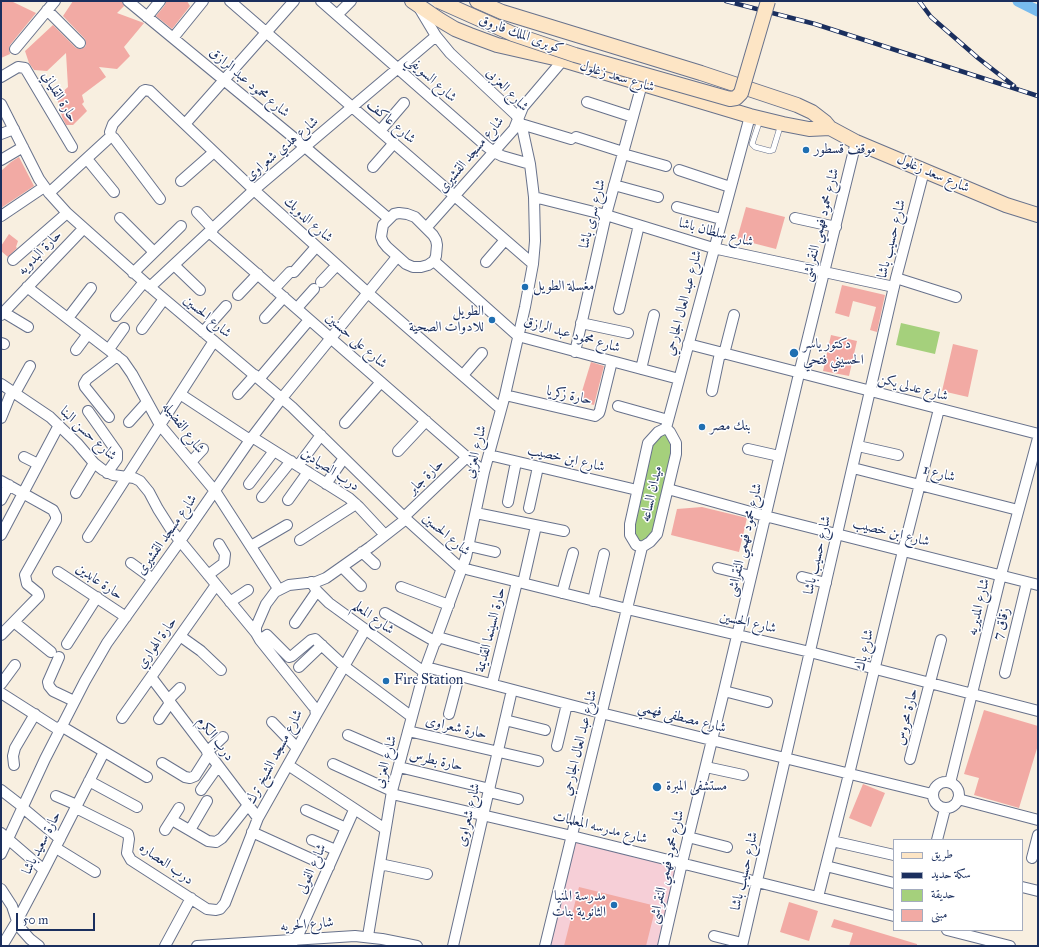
<!DOCTYPE html>
<html>
<head>
<meta charset="utf-8">
<style>
  body { margin:0 }
  #map { position:relative; width:1039px; height:947px; overflow:hidden; background:#f8efe0; font-family:"IM FELL Great Primer",Amiri,serif }
  canvas { display:block }
  .frame { position:absolute; inset:0; border:2px solid #1b2f5e; pointer-events:none }
  .legend { position:absolute; left:893px; top:839px; width:130px; height:92px; box-sizing:border-box; background:#fff; border:1px solid #a4acbf; margin:0; padding:5px 7px; list-style:none; font-size:12px; color:#1b2f5e }
  .legend li { display:flex; align-items:center; gap:8px; height:20px }
  .legend b { width:20px; border:1px solid #a4acbf }
  .scale { position:absolute; left:16px; top:913px; width:79px; height:18px; box-sizing:border-box; border:2px solid #1b2f5e; border-top:0; padding-left:5px; font-size:12px; line-height:14px; white-space:nowrap; color:#1b2f5e; -webkit-text-stroke:3px #fff; paint-order:stroke }
</style>
</head>
<body>
<div id="map">
<canvas width="1039" height="947"></canvas>
<div class="frame"></div>
<ul class="legend">
<li><b style="height:5px;background:#fde5c5"></b>طريق</li>
<li><b style="height:5px;background:#1b2f5e"></b>سكة حديد</li>
<li><b style="height:11px;background:#a5d07c"></b>حديقة</li>
<li><b style="height:11px;background:#f2aaa4"></b>مبنى</li>
</ul>
<div class="scale">50 m</div>
</div>
<script>
const ctx = document.querySelector('canvas').getContext('2d');
ctx.lineJoin = 'round';
function fillPath(path, color) { ctx.fillStyle = color; ctx.fill(path, 'evenodd'); }
const shape = rows => new Path2D(rows.map(r => 'M' + r).join(''));
function trace(path, color, width, dash) { ctx.strokeStyle = color; ctx.lineWidth = width; ctx.lineCap = dash ? 'butt' : 'round'; ctx.setLineDash(dash || []); ctx.stroke(path); }
function drawText(font, color, halo, rows, align = 'center') {
  ctx.font = font + ' "IM FELL Great Primer",Amiri,serif'; ctx.lineWidth = 3; ctx.setLineDash([]); ctx.textBaseline = 'middle'; ctx.strokeStyle = halo; ctx.fillStyle = color; for (const [text, x, y, turn = 0] of rows) {
    ctx.save(); ctx.translate(x, y); ctx.rotate((+turn || 0) * Math.PI / 180); ctx.textAlign = isNaN(turn) ? turn : align; if (halo) ctx.strokeText(text, 0, 0); ctx.fillText(text, 0, 0); ctx.restore();
  }
}
fillPath(shape([
  [573,837,680,863,662,946,546,946]
]), '#f6cfd7');
fillPath(shape([
  [901,323,940,332,935,354,896,345],
  [666,432,673,448,653,535,642,543,636,540,633,533,651,445]
]), '#a5d07c');
trace(shape([
  [1018,1,1038,11]
]), '#78bbee', 11);
fillPath(shape([
  [1,1,11,1,36,13,10,45,9,48,10,54,1,58],
  [73,1,122,1,124,6,117,13,144,23,124,47,130,56,117,69,99,67,106,77,82,95,84,102,82,104,87,111,73,125,66,125,62,117,57,97,68,87,66,53,47,71,34,70,29,63,25,51,53,25,76,48,81,49,85,47,86,44,85,39,63,16],
  [166,1,187,1,190,6,172,29,156,16,165,5],
  [19,157,34,186,1,208,1,171,11,162],
  [746,207,785,217,776,249,737,239],
  [9,234,18,241,16,247,17,248,8,257,1,251,1,246],
  [842,285,885,295,877,332,870,330,876,307,853,301,849,317,835,313],
  [831,335,857,341,849,376,823,371],
  [953,344,978,350,968,397,942,391],
  [591,362,604,366,594,405,579,401],
  [702,507,747,518,739,552,671,535,677,509],
  [984,710,1038,726,1038,745,1019,808,974,795,979,778,964,774],
  [863,784,885,793,871,827,849,818],
  [579,887,656,906,646,946,564,946],
  [789,902,818,911,809,941,780,932],
  [834,919,917,944,917,946,849,946,853,933,831,927]
]), '#f2aaa4');
const service = shape([
  [760,120,752,144,755,147,770,151,773,150,781,124]
]);
const minor = shape([
  [128,1,305,147,388,218],
  [230,1,533,264],
  [321,1,486,146,494,152,502,156,530,164],
  [47,10,80,43],
  [337,15,351,1],
  [147,17,160,1],
  [173,38,203,1],
  [15,49,55,1],
  [1,77,18,67,25,68,72,147],
  [587,102,633,117],
  [1,104,39,179,49,193,67,213,150,287,292,407,406,519,458,566,470,570,627,609,810,652,1038,711],
  [185,124,294,1],
  [521,124,571,139],
  [380,131,404,103],
  [1,134,14,129],
  [112,137,110,132,113,124,143,91,145,90,150,91,254,190,368,293,501,409],
  [576,137,623,152],
  [623,154,666,166],
  [87,159,114,192],
  [1,160,23,147],
  [373,167,394,143],
  [679,170,730,187],
  [181,181,214,152],
  [614,185,658,197],
  [49,193,109,138,112,137,114,138,160,199],
  [534,197,606,215,713,248,894,287],
  [677,207,721,219],
  [197,212,213,229],
  [399,213,407,214,415,217,433,235,436,240,437,245,436,256,434,261,428,265,421,267,413,267,406,264,387,247,383,242,381,237,383,225,394,214,399,213],
  [1,216,44,187],
  [120,218,154,252],
  [795,218,836,227],
  [426,228,514,129,523,107,563,60],
  [209,232,484,472],
  [13,260,67,213],
  [434,261,518,336,679,379],
  [486,262,505,240],
  [174,265,200,290],
  [294,272,316,247],
  [133,273,181,226],
  [896,278,956,297],
  [321,282,337,265],
  [27,287,123,361,132,374,160,425,215,491,279,590],
  [150,287,254,190,436,36],
  [274,289,290,272],
  [238,295,258,274],
  [297,308,314,289],
  [619,309,639,225],
  [3,312,28,327],
  [1,315,83,229],
  [116,316,144,282],
  [68,318,91,288],
  [265,318,284,297],
  [581,323,628,333],
  [142,329,164,299],
  [203,332,226,306],
  [1,343,4,344],
  [688,344,1038,434],
  [109,349,124,328],
  [76,350,88,334],
  [575,352,606,215,642,84],
  [724,354,734,315],
  [641,369,654,315],
  [463,375,482,353],
  [259,379,309,320],
  [1,384,50,417,77,443,94,463,103,470,113,475,134,478,140,481,149,492,158,509,172,531,256,633],
  [712,391,720,353],
  [15,393,30,366],
  [180,394,250,440],
  [238,394,255,375],
  [505,395,595,416,599,413,600,410,612,361],
  [618,406,668,420],
  [88,411,117,452,117,459,107,473],
  [109,417,85,387,84,384,87,379,117,356],
  [1,418,12,391],
  [129,422,147,402],
  [345,423,381,382],
  [666,428,750,116],
  [666,428,670,432,676,443,676,454,657,534,650,542,642,547,636,545,630,535,630,524,648,443,658,432,666,428],
  [252,437,349,498,359,507,385,535],
  [858,446,898,455],
  [748,449,779,456],
  [398,451,426,421],
  [489,455,637,490],
  [24,457,38,464],
  [191,462,203,449],
  [298,466,321,435],
  [853,468,1018,510],
  [1,481,53,510,56,516,56,520,25,575,27,584,38,593,39,596,1,635],
  [249,484,274,451],
  [326,484,344,458],
  [668,489,765,516,1038,585],
  [76,493,94,463],
  [262,497,291,461],
  [1,500,9,485],
  [288,500,308,472],
  [508,502,516,462],
  [529,508,538,467],
  [476,513,564,531],
  [404,517,467,457],
  [1,535,59,425],
  [88,537,214,341],
  [300,540,356,504],
  [251,546,287,525],
  [469,546,495,552],
  [362,552,375,564],
  [131,563,153,579],
  [342,567,361,586],
  [718,568,751,576],
  [58,572,126,617],
  [208,575,224,563,225,554,219,544],
  [802,577,826,583],
  [311,582,317,591,329,603,424,672],
  [523,583,536,526],
  [401,587,449,605],
  [562,593,573,553],
  [593,601,604,554],
  [230,602,248,590],
  [385,613,436,642],
  [14,622,51,652],
  [295,623,317,591],
  [180,636,201,651,221,670],
  [438,637,479,649],
  [260,640,267,635,289,657,292,656,311,640,315,639,344,666,412,717],
  [67,644,97,597],
  [59,657,48,682,49,686,53,691,74,701],
  [299,667,322,645],
  [426,667,601,713,932,794],
  [1005,673,1027,582],
  [151,677,258,818],
  [1,684,15,665],
  [492,684,517,582],
  [724,691,767,702],
  [1,693,59,730],
  [168,700,180,688],
  [449,714,459,676],
  [316,715,365,630],
  [122,718,216,585],
  [159,719,170,703],
  [505,720,545,730],
  [272,722,297,748],
  [61,726,147,777],
  [408,731,538,761],
  [348,735,401,758],
  [557,746,567,704],
  [207,752,223,737],
  [910,759,941,640],
  [162,763,185,777,190,778,195,776,209,754],
  [333,764,392,791],
  [14,765,13,756,15,748,35,714],
  [288,765,385,829],
  [399,767,490,789],
  [706,767,743,775],
  [89,781,137,807],
  '933 795a13 13 0 1 1 26 0a13 13 0 1 1-26 0Z',
  [950,783,1001,575,1038,438],
  [1,790,23,807],
  [201,790,218,766],
  [489,792,518,799],
  [392,794,572,836,894,916],
  [56,796,77,805],
  [958,799,1038,820],
  [23,808,60,839],
  [76,808,128,834,129,839,127,853,131,860,207,909,216,910,220,909,225,903,258,818,316,715,315,708,313,706,260,640,256,633,256,627,266,604,275,592,289,585,316,582,326,578,370,547,406,519],
  [306,810,346,828],
  [172,820,208,841,216,842,222,838,248,805],
  [165,830,179,808],
  [190,830,207,801],
  [252,832,329,867],
  [1,833,44,870],
  [688,837,727,847],
  [312,840,336,850],
  [937,840,945,809],
  [832,841,894,855],
  [56,848,95,872],
  [1,854,45,759,85,681,107,643,180,541,250,440,282,398,397,257],
  [1032,858,1038,835],
  [380,864,427,874],
  [826,866,894,883],
  [1022,887,1038,891],
  [1,889,12,906,17,921,22,930,30,939,39,946],
  [818,897,849,774,903,551,939,409],
  [947,930,1010,946],
  [368,936,392,791,424,672,466,557,484,472,505,395,525,307,533,264,535,241,534,197,530,164,522,127,516,115,450,53,436,36,418,6],
  [714,936,742,943],
  [296,940,354,810],
  [2,946,17,921,44,870,104,752],
  [165,946,191,898],
  [197,946,355,936,382,939,417,946],
  [453,946,512,690],
  [545,946,642,547],
  [663,946,682,863,724,691,799,374,856,142],
  [742,946,896,278,924,171]
]);
const secondary = shape([
  [412,1,440,20,455,29,470,35,497,45,563,60,750,116,783,124,809,129,830,128],
  [477,1,502,12,701,73,797,105,812,112,825,122,830,128,856,142,1006,205,1038,215]
]);
trace(service, '#68728c', 6);
trace(minor, '#68728c', 12);
trace(secondary, '#68728c', 16);
trace(service, '#fff', 5);
trace(minor, '#fff', 10);
trace(secondary, '#fde5c5', 14);
const rail = shape([
  [726,1,815,24,1038,96],
  [919,1,931,17,978,58,1014,86]
]);
trace(rail, '#1b2f5e', 4.5);
trace(rail, '#fff', 3, [9]);
const secondaryBridge = shape([
  [439,1,513,34,575,55,730,99,736,98,741,93,768,1]
]);
trace(secondaryBridge, '#68728c', 16, []);
trace(secondaryBridge, '#fde5c5', 14);
for (const [x, y, r, color] of [
  [806,150,4,"#1f6fb2"],
  [525,287,4,"#1f6fb2"],
  [492,320,4,"#1f6fb2"],
  [794,353,5,"#1f6fb2"],
  [702,427,4,"#1f6fb2"],
  [386,681,4,"#1f6fb2"],
  [657,787,5,"#1f6fb2"],
  [614,905,4,"#1f6fb2"]
]) { const dot = new Path2D(); dot.arc(x, y, r, 0, 2 * Math.PI); ctx.fillStyle = color; ctx.fill(dot); trace(dot, '#fff', 1.5); }
drawText('14px', '#1b2f5e', '#fff', [
  ["كوبرى الملك فاروق",521,35,20],
  ["شارع سعد زغلول",617,77,17],
  ["شارع السويفي",431,79,42],
  ["شارع محمود عبد الرازق",249,83,40],
  ["شارع العزبى",507,90,46],
  ["حارة القلياني",59,97,59],
  ["شارع عاكف",391,122,41],
  ["شارع هدي شعراوى",282,149,-40],
  ["شارع مسجد القشيرى",471,155,-50],
  ["شارع سعد زغلول",933,174,23],
  ["شارع سرى باشا",593,214,-76],
  ["شارع الدويك",308,220,42],
  ["شارع محمود فهمي النقراشى",821,225,-76],
  ["شارع سلطان باشا",716,233,15],
  ["شارع حسيب باشا",892,239,-76],
  ["حارة البدويه",40,253,-46],
  ["شارع عبد العال الجارحي",684,303,-75],
  ["شارع الحسين",207,317,40],
  ["شارع محمود عبد الرازق",572,335,16],
  ["شارع على حسنين",356,341,41],
  ["شارع عدلى يكن",913,388,15],
  ["حارة زكريا",569,396,12],
  ["شارع الفضيله",183,428,53],
  ["شارع حسن البنا",88,434,43],
  ["شارع العزبى",476,452,-76],
  ["شارع ابن خصيب",566,459,13],
  ["درب الصيادين",330,470,33],
  ["شارع 1",939,474,15],
  ["حارة جابر",426,477,-44],
  ["ميدان الساعه",652,494,-77],
  ["شارع ابن خصيب",891,533,14],
  ["شارع مسجد القشيرى",167,535,-55],
  ["شارع الحسين",446,535,40],
  ["شارع محمود فهمي النقراشى",745,540,-77],
  ["شارع حسيب باشا",818,555,-77],
  ["حارة عابدين",99,582,34],
  ["شارع المديريه",979,607,-77],
  ["شارع المعلم",373,618,36],
  ["شارع الحسين",748,623,13],
  ["زقاق 7",1002,624,-76],
  ["حارة السينما القديمة",491,630,-76],
  ["حارة الهواري",157,643,-55],
  ["شارع باك",865,650,-77],
  ["حارة محروس",907,717,-76],
  ["شارع مصطفى فهمي",682,718,14],
  ["حارة شعراوى",456,728,13],
  ["درب الكرم",215,739,53],
  ["شارع عبد العال الجارحي",580,743,-76],
  ["شارع مسجد الشيخ ترك",275,757,-62],
  ["حارة بطرس",436,761,13],
  ["شارع العزبى",386,762,-75],
  ["شارع شعراوى",469,815,-77],
  ["شارع مدرسه المعلمات",600,828,14],
  ["حارة سعيد باشا",42,843,-63],
  ["درب العصاره",166,864,35],
  ["شارع محمود فهمي النقراشى",667,867,-77],
  ["شارع الفولى",312,869,-66],
  ["شارع حسيب باشا",745,871,-77],
  ["شارع الحريه",307,925,-5]
]);
drawText('14px', '#1b2f5e', '#fff', [
  ["موقف قسطور",814,150],
  ["مغسلة الطويل",533,287],
  ["الطويل",484,312,"right"],
  ["للادوات الصحية",484,328,"right"],
  ["دكتور ياسر",803,345],
  ["الحسيني فتحي",803,361],
  ["بنك مصر",710,427],
  ["Fire Station",394,681],
  ["مستشفى المبرة",666,787],
  ["مدرسة المنيا",606,897,"right"],
  ["الثانوية بنات",606,913,"right"]
], 'left');
</script>
</body>
</html>
